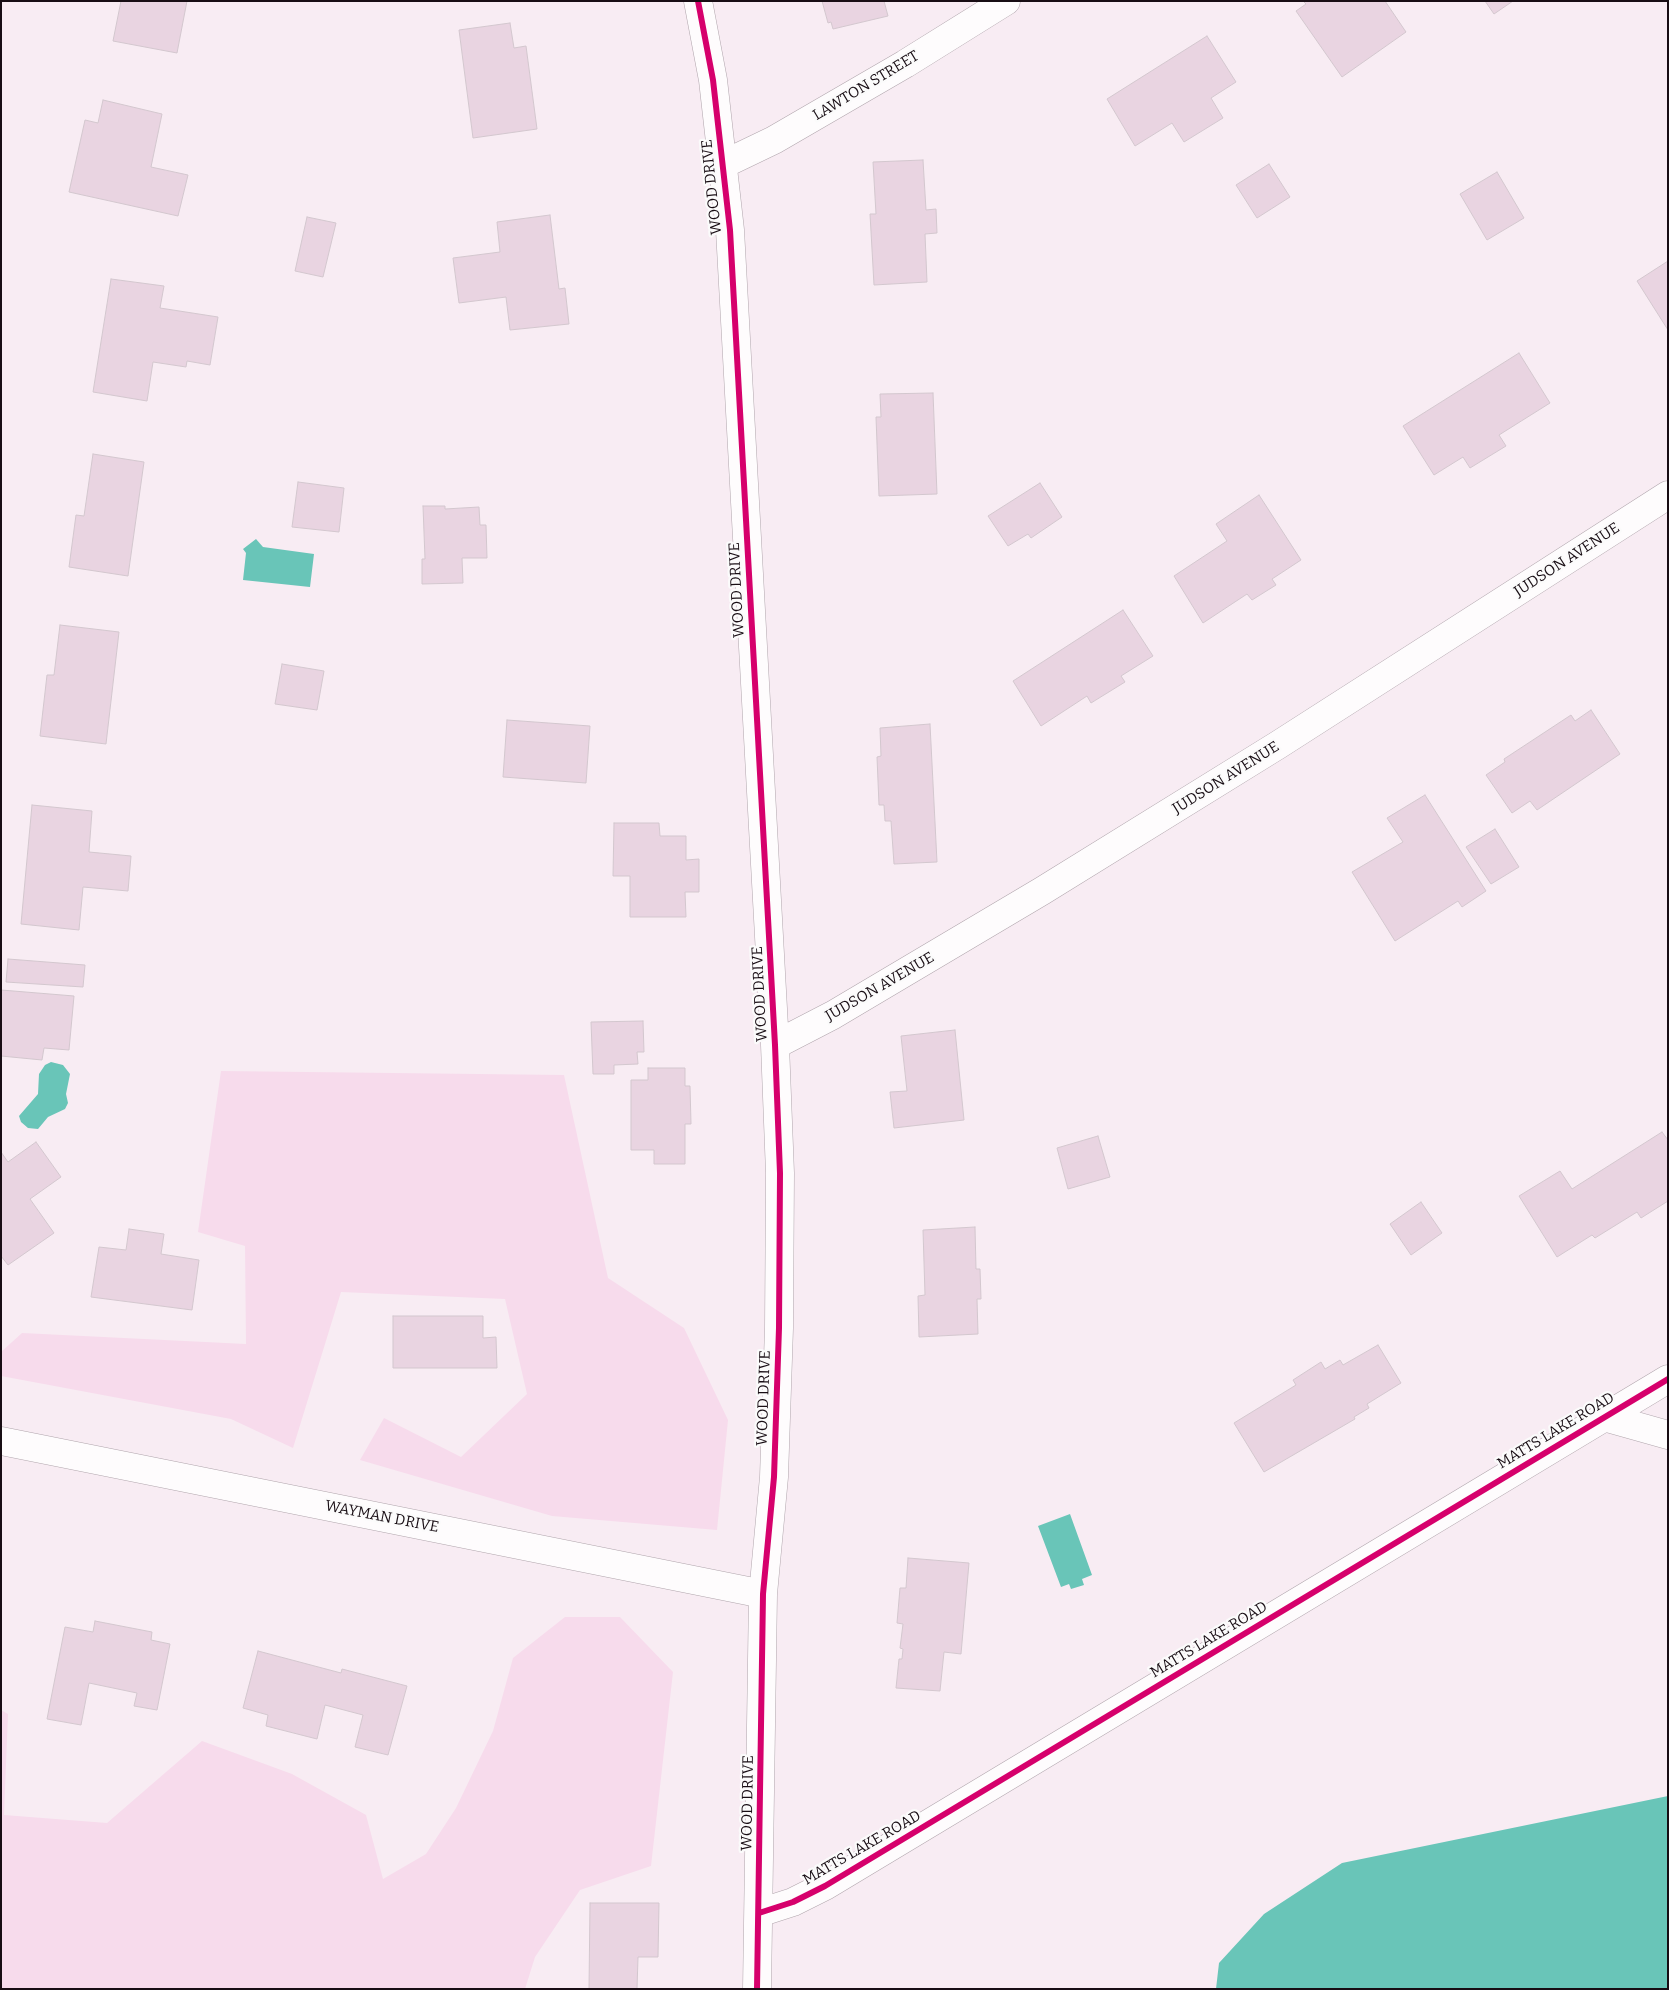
<!DOCTYPE html>
<html>
<head>
<meta charset="utf-8">
<style>
  body { margin:0 }
  #map { position:relative; width:1669px; height:1990px; overflow:hidden; background:#f8ecf3; font-family:Bitter,serif }
  canvas { display:block }
  .frame { position:absolute; inset:0; border:2px solid #180d14; pointer-events:none }
</style>
</head>
<body>
<div id="map">
<canvas width="1669" height="1990"></canvas>
<div class="frame"></div>
</div>
<script>
const ctx = document.querySelector('canvas').getContext('2d');
ctx.lineJoin = 'round';
function fillPath(path, color) { ctx.fillStyle = color; ctx.fill(path, 'evenodd'); }
const shape = rows => new Path2D(rows.map(r => 'M' + r).join(''));
function trace(path, color, width, dash) { ctx.strokeStyle = color; ctx.lineWidth = width; ctx.lineCap = dash ? 'butt' : 'round'; ctx.setLineDash(dash || []); ctx.stroke(path); }
function drawText(font, color, halo, rows, align = 'center') {
  ctx.font = font + ' Bitter,serif'; ctx.lineWidth = 4.5; ctx.setLineDash([]); ctx.textBaseline = 'middle'; ctx.strokeStyle = halo; ctx.fillStyle = color; for (const [text, x, y, turn = 0] of rows) {
    ctx.save(); ctx.translate(x, y); ctx.rotate((+turn || 0) * Math.PI / 180); ctx.textAlign = isNaN(turn) ? turn : align; if (halo) ctx.strokeText(text, 0, 0); ctx.fillText(text, 0, 0); ctx.restore();
  }
}
fillPath(shape([
  [221,1071,564,1075,608,1278,684,1328,728,1420,717,1530,552,1516,360,1460,384,1418,461,1457,527,1394,505,1299,341,1292,293,1448,231,1419,1,1376,1,1352,22,1333,246,1344,245,1246,198,1232],
  [565,1617,620,1617,673,1672,651,1866,580,1890,535,1957,525,1989,1,1989,1,1710,8,1714,4,1815,107,1823,202,1741,292,1774,366,1815,383,1879,426,1854,456,1808,493,1731,513,1658]
]), '#f7dbec');
fillPath(shape([
  [256,539,263,547,314,554,310,587,243,580,246,553,243,549],
  [51,1062,63,1065,70,1074,66,1094,68,1103,65,1109,48,1117,38,1129,28,1128,21,1122,19,1116,38,1094,39,1074,45,1065],
  [1070,1514,1092,1575,1082,1579,1084,1585,1071,1589,1069,1584,1061,1587,1038,1526],
  [1668,1796,1668,1989,1216,1989,1219,1963,1264,1914,1342,1863]
]), '#69c5b8');
const building = shape([
  [121,1,187,1,177,53,113,41,121,1],
  [822,1,884,1,888,16,833,29,831,22,828,23,822,1],
  [1303,1,1385,1,1406,32,1342,77,1296,11,1306,4,1303,1],
  [1485,1,1513,1,1494,14,1485,1],
  [510,23,514,48,526,46,537,129,473,138,459,30,510,23],
  [1207,36,1236,82,1211,98,1223,118,1184,142,1172,123,1135,146,1107,99,1207,36],
  [103,100,162,114,151,167,188,175,178,216,69,192,85,120,98,123,103,100],
  [923,160,926,210,936,209,937,233,925,234,927,282,874,285,870,214,876,214,873,162,923,160],
  [1269,164,1290,197,1257,218,1236,185,1269,164],
  [1497,172,1524,218,1487,240,1460,194,1497,172],
  [550,215,559,289,565,288,569,324,510,330,506,297,459,303,453,258,500,252,497,222,550,215],
  [307,217,336,223,323,277,295,271,307,217],
  [1668,261,1668,330,1637,281,1668,261],
  [111,279,164,286,160,308,218,317,210,365,187,361,186,367,153,362,147,401,93,392,111,279],
  [1519,353,1550,403,1499,435,1506,446,1470,468,1463,457,1434,475,1403,426,1519,353],
  [933,393,937,494,879,496,876,417,881,417,880,394,933,393],
  [93,454,144,462,128,576,69,567,76,515,84,516,93,454],
  [298,482,344,488,339,532,292,527,298,482],
  [1040,483,1062,517,1031,538,1028,534,1008,546,988,516,1040,483],
  [1259,495,1301,560,1272,579,1276,585,1252,600,1247,594,1203,623,1174,576,1227,541,1216,524,1259,495],
  [423,506,445,506,445,509,479,507,480,525,486,525,487,558,462,558,463,583,422,584,422,559,425,559,423,506],
  [1123,610,1153,656,1121,676,1125,682,1091,703,1087,696,1041,726,1013,681,1123,610],
  [60,625,119,632,106,744,40,736,47,675,54,675,60,625],
  [282,664,324,671,317,710,275,704,282,664],
  [1591,710,1620,754,1537,810,1530,801,1512,813,1486,775,1505,762,1504,759,1571,715,1575,721,1591,710],
  [507,720,590,726,586,783,503,777,507,720],
  [930,724,937,862,894,864,891,821,885,821,884,805,879,805,877,757,881,756,880,728,930,724],
  [1425,795,1486,891,1462,907,1458,901,1395,941,1352,872,1403,842,1387,818,1425,795],
  [32,805,92,811,89,852,131,856,128,891,83,887,79,930,21,924,32,805],
  [614,823,659,823,660,836,686,836,686,860,699,859,699,892,685,892,686,917,630,917,630,876,613,876,614,823],
  [1495,829,1519,867,1491,884,1466,847,1495,829],
  [8,959,85,965,83,987,6,982,8,959],
  [1,990,74,996,69,1050,44,1048,42,1060,1,1056,1,990],
  [643,1021,644,1052,637,1052,638,1064,614,1065,614,1074,593,1074,591,1022,643,1021],
  [955,1030,964,1120,894,1128,890,1092,907,1091,901,1036,955,1030],
  [648,1068,685,1068,685,1086,690,1086,691,1124,685,1124,685,1164,654,1164,654,1150,631,1150,631,1080,648,1080,648,1068],
  [1662,1132,1668,1140,1668,1201,1641,1218,1637,1212,1595,1238,1592,1235,1557,1257,1519,1196,1560,1171,1572,1189,1662,1132],
  [1098,1136,1110,1177,1068,1189,1057,1148,1098,1136],
  [36,1142,61,1177,30,1199,54,1233,8,1265,1,1256,1,1152,8,1162,36,1142],
  [1421,1202,1442,1233,1411,1255,1390,1224,1421,1202],
  [975,1227,976,1269,980,1269,981,1299,977,1299,978,1334,919,1337,918,1296,925,1295,923,1230,975,1227],
  [129,1229,164,1234,161,1254,199,1260,192,1310,91,1297,99,1247,126,1250,129,1229],
  [393,1316,483,1316,483,1338,496,1337,497,1368,393,1368,393,1316],
  [1378,1345,1401,1383,1367,1404,1369,1408,1354,1417,1355,1419,1264,1472,1234,1423,1296,1385,1293,1380,1321,1362,1325,1369,1340,1360,1343,1365,1378,1345],
  [908,1558,969,1563,961,1654,944,1652,940,1691,896,1688,899,1659,902,1659,903,1649,900,1648,903,1624,897,1623,900,1588,906,1588,908,1558],
  [95,1621,152,1632,151,1640,170,1644,157,1710,134,1706,137,1693,89,1683,81,1725,47,1719,65,1627,93,1632,95,1621],
  [258,1651,341,1673,342,1669,407,1686,388,1755,355,1747,363,1715,325,1705,317,1739,266,1726,268,1715,243,1708,258,1651],
  [590,1903,659,1903,658,1957,638,1957,637,1989,589,1989,590,1903]
]);
fillPath(building, '#e9d4e1');
trace(building, '#d3c7ce', 1);
const minor = shape([
  [698,1,713,80,730,230,775,1045,780,1173,779,1328,774,1477,763,1594,757,1989],
  [722,165,774,140,905,64,1006,1],
  [775,1045,833,1015,1042,891,1278,745,1668,495],
  [1604,1417,1668,1435],
  [1,1441,763,1594],
  [759,1913,793,1902,825,1886,1668,1379]
]);
trace(minor, '#b0a5ac', 29);
trace(minor, '#fefcfd', 28);
trace(shape([
  [698,1,713,80,730,230,775,1045,780,1173,779,1328,774,1477,763,1594,757,1989],
  [759,1913,793,1902,825,1886,1668,1379]
]), '#d6006c', 6);
drawText('15px', '#180d14', '#fbfbfb', [
  ["LAWTON STREET",866,86,-31],
  ["WOOD DRIVE",712,187,-96],
  ["JUDSON AVENUE",1567,560,-33],
  ["WOOD DRIVE",737,590,-93],
  ["JUDSON AVENUE",1226,778,-32],
  ["JUDSON AVENUE",880,987,-30],
  ["WOOD DRIVE",760,994,-93],
  ["WOOD DRIVE",764,1398,-88],
  ["MATTS LAKE ROAD",1556,1431,-31],
  ["WAYMAN DRIVE",382,1517,11],
  ["MATTS LAKE ROAD",1209,1640,-31],
  ["WOOD DRIVE",748,1803,-89],
  ["MATTS LAKE ROAD",862,1848,-30]
]);
</script>
</body>
</html>
